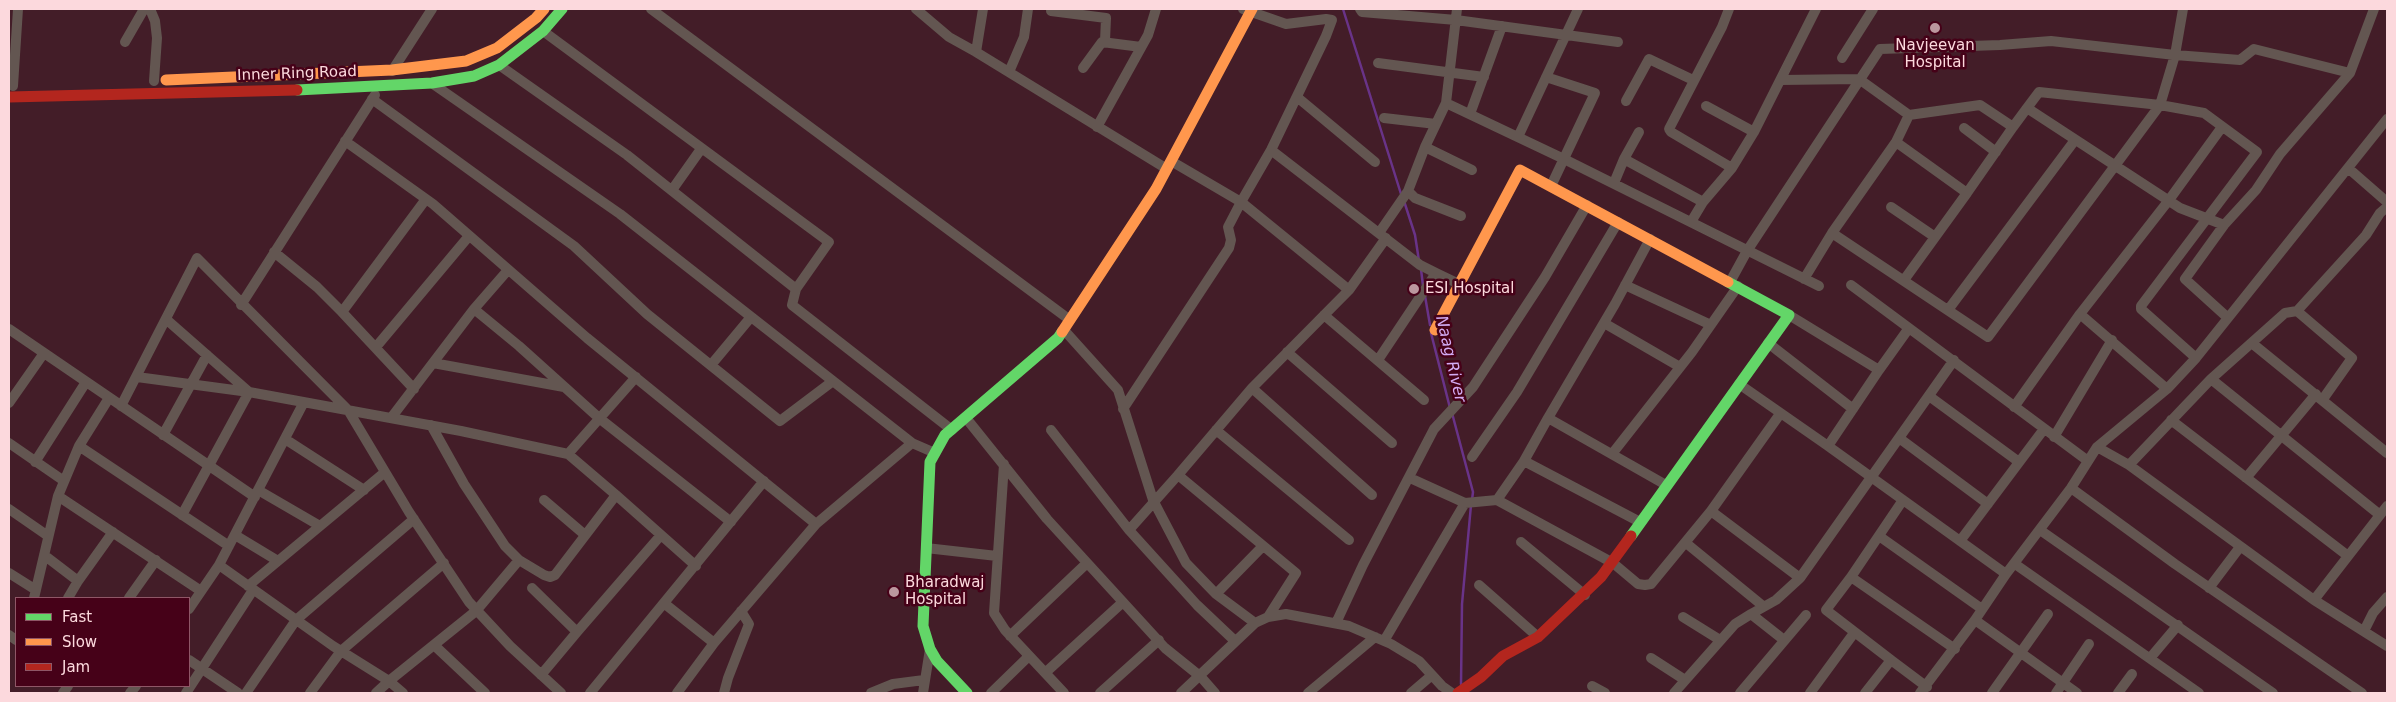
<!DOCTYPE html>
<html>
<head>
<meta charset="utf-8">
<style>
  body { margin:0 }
  #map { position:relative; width:2396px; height:702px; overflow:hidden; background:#431d28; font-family:"DejaVu Sans",sans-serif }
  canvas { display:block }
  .frame { position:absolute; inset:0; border:10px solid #fcd9dd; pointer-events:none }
  .legend { position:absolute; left:15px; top:597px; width:175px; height:90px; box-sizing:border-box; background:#460118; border:1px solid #8f5767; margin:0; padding:6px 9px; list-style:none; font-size:15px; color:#fcd9dd }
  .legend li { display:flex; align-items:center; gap:10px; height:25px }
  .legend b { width:25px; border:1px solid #8f5767 }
</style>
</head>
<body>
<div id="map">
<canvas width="2396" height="702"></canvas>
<div class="frame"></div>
<ul class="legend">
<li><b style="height:6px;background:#63d668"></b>Fast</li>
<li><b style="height:6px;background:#ff974d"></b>Slow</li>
<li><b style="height:6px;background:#b3261e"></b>Jam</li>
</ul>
</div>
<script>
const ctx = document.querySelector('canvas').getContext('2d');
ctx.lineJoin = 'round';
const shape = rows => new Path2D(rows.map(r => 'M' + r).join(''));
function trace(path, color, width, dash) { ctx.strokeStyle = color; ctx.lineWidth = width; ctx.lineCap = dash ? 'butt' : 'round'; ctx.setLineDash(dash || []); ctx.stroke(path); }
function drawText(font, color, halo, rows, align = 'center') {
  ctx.font = font + ' "DejaVu Sans",sans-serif'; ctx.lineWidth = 5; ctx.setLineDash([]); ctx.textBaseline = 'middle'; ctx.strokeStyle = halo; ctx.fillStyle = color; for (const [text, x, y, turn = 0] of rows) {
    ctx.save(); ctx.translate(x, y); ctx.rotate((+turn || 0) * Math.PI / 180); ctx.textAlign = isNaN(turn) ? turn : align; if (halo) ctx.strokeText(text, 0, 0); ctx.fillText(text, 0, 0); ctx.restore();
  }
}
trace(shape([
  [1343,9,1401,194],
  [1404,201,1415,235,1419,261],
  [1421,269,1423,286],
  [1425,296,1430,325],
  [1431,333,1450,408],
  [1452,413,1473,492,1472,500],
  [1461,684,1462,604,1471,505]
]), '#693388', 2.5);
trace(shape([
  [150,9,155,21,157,38,154,81],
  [651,9,1070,320],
  [916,9,949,37,976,52],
  [983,9,976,52,1167,169],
  [1243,9,1286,24,1326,19,1332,20,1326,36,1271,150,1241,202,1349,290],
  [1360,9,1362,12,1456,20,1618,42],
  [1729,9,1722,27,1669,129,1671,132,1732,168],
  [1051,11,1106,18,1105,41],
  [125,42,144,9],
  [1842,58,1873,9],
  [1378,63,1484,77],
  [499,65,627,155,796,289,829,242,543,31],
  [1083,68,1102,42,1141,47],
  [392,71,432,9],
  [1009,72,1024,37,1028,9],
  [1546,77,1595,93,1551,186],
  [1781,80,1859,79,1909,115,1980,105,2013,127,2027,108,2180,208,2224,225],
  [433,84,620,214,912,443,816,524,714,643,677,693],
  [13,86,18,9],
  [1297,97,1375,162],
  [372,99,574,246,647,314,780,421,833,381],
  [1626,101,1649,59,1693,80],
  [1446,103,1457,9],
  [1706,106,1754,132],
  [2027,108,2039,92,2160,105,2175,55,2240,60,2254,49,2350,73],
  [1470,114,1502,26],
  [1384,118,1436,124],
  [1097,127,1148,35,1156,9],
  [1964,128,1996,152],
  [1518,137,1578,9],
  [345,141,433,204,587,338,816,524],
  [1896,142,1909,115],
  [1425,147,1472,170],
  [1271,150,1420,265,1436,273,1378,360],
  [1624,159,1639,132],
  [2348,168,2387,202],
  [1614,183,1624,159,1703,202],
  [672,190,701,149],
  [1967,193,2013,127],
  [1891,207,1935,237],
  [1461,216,1415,198,1408,191,1425,147,1446,103,1564,159,1819,286],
  [1691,222,1703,202,1732,168,1754,132,1816,9],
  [1379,233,1408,191],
  [1832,233,1896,142,1967,193,1904,280],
  [1650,239,1615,304,1548,418,1666,485],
  [274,252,317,287,342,312],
  [1436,273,1459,284],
  [1804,279,1832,233,1988,337,2160,105,2204,113,2257,152,2141,306,2141,309,2196,358],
  [1730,282,1747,251,1880,49,2000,45,2051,41,2175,55,2183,9],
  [1625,285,1711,325],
  [1851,285,2088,461],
  [796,289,792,305,952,430],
  [241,305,375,95],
  [474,309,508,270],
  [1948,310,2075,140],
  [2297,311,2352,358,2323,399],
  [1324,315,1424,400],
  [2228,318,2185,279,2224,225,2256,190,2280,154,2350,73,2374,9],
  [167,320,249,392,182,515],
  [1604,323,1680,367],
  [9,329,255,497],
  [1064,330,1118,390,1153,500,1186,563,1216,594,1255,623],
  [1768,343,1853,409],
  [2253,344,2387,453],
  [376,347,469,236],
  [1287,352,1392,443],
  [433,363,564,387],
  [711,365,751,317],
  [1879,370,1909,328],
  [137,377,249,392,461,431,568,454,616,495],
  [2211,379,2380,515],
  [1739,384,1828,446,1879,370,1789,315],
  [1252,388,1372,495],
  [414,389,342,312,426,199],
  [2167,389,2080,314,2169,200,2222,127],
  [1929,396,2019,462],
  [9,403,44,353],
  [121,406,197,258,348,410,409,512,469,602,510,646,561,693],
  [2014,407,2080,314],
  [1123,409,1229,248,1231,240,1228,227,1241,202,1171,161],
  [391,418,474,309,519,346,599,418,731,522],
  [966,418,1047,519,1165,648,1201,677,1215,693],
  [1548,418,1524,461,1640,522],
  [2171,420,2348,556],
  [431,425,464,484,505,546,519,560,544,575,550,577,555,575,616,495,696,566],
  [1051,430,1129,530,1197,605,1235,641],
  [1216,430,1349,540],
  [163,435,207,355],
  [2054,437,2112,340],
  [1899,438,1988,504],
  [285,439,364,490],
  [9,443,64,481],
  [912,443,935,453],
  [79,446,109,398],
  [1828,446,2006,574],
  [2097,447,2129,465,2314,600,2387,506],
  [568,454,636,377],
  [1612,454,1692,352,1738,286],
  [1472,457,1517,392,1618,222],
  [35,462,86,382],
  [1004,464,994,613,1005,630,1064,693],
  [2129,465,2211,379,2285,313,2297,311,2366,235,2380,213,2387,207],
  [2246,478,2316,394],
  [2071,488,2175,564,2362,693],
  [258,490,304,402],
  [58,496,79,446,229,546],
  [544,500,585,535],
  [1497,500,1613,563,1638,584,1645,585,1651,584,1711,511,1800,578,1776,600,1751,614],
  [1903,500,1851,577,1955,649],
  [1465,503,1497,500,1524,461],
  [9,509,48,536],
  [1711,511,1780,414],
  [1129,530,1178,475],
  [2040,530,2273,693],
  [235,535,278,561],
  [1879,536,1982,609],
  [1960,541,2044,429],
  [1521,542,1585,595],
  [1686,543,1763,606],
  [926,548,997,556],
  [44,555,78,581,68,598],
  [2015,564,2199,693],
  [219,565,258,490,320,526],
  [9,573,36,590],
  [1851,577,1826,610,1891,660],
  [1800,578,1954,360],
  [78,581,113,532],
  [1479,585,1538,637],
  [248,586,385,472],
  [532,588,577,632,541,675],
  [2209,588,2240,547],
  [1216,594,1263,546],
  [34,598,58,496,201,591],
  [129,598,156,560],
  [2314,600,2387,646],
  [665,604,714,643],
  [189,609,219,565,333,646,389,681,476,611,519,560],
  [1268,617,1296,573,1178,475,1252,388,1349,290,1386,238],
  [1683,617,1720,640],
  [1336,623,1363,565,1434,429,1473,387,1545,277,1587,205],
  [2364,631,2373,613,2387,597],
  [577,632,661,535],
  [9,635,16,640],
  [1010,636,1087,563],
  [1384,641,1465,503,1410,478],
  [434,645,485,693],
  [2151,657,2178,625],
  [1651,658,1685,680],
  [189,660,238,693],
  [1045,673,1123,602],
  [1592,686,1605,693],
  [63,693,68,686],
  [130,693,136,686],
  [186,693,253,590],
  [246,693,296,620,414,519],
  [310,693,341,651,444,563],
  [376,693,389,681,403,693],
  [590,693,764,481],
  [724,693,728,678,749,624,741,611],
  [871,693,893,684,924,680],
  [923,693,930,649],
  [991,693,1029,656],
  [1100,693,1159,640],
  [1181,693,1255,623,1268,617,1286,614,1349,626,1391,644,1419,661,1442,686,1452,693],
  [1308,693,1375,637],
  [1411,693,1432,675],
  [1674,693,1735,624,1751,614,1784,640],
  [1740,693,1806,615],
  [1810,693,1854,633],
  [1865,693,1891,660,1927,687],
  [1920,693,1975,620],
  [1992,693,2048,614],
  [2056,693,2089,644],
  [2077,693,1975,620,2006,574,2071,488,2097,447,2167,389,2196,358,2387,119],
  [2118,693,2132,674]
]), '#635651', 10);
trace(shape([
  [297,90,432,83,474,76,499,65,543,31,562,9],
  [1631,536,1789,315,1728,282],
  [967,693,937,661,930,649,923,626,930,462,945,435,1058,338,1062,332]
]), '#63d668', 11);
trace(shape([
  [166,80,392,70,466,61,497,48,536,18,544,9],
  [1435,330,1520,170,1728,282],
  [1062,332,1156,189,1252,9]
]), '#ff974d', 11);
trace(shape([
  [9,97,297,90],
  [1458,693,1481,677,1503,656,1538,637,1601,577,1631,536]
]), '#b3261e', 11);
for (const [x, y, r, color] of [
  [1935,28,6,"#bb979e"],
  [1414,289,6,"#bb979e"],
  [894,592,6,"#bb979e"]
]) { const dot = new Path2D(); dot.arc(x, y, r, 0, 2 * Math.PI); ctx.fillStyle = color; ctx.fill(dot); trace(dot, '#460118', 2); }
drawText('15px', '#fcd9dd', '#460118', [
  ["Navjeevan",1935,46,"center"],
  ["Hospital",1935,63,"center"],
  ["ESI Hospital",1425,289],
  ["Bharadwaj",905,583],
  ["Hospital",905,600]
], 'left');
drawText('15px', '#fcd9dd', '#460118', [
  ["Inner Ring Road",297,74,-2]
]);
drawText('italic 16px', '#d3abf3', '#460118', [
  ["Naag River",1450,359,77]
]);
</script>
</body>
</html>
